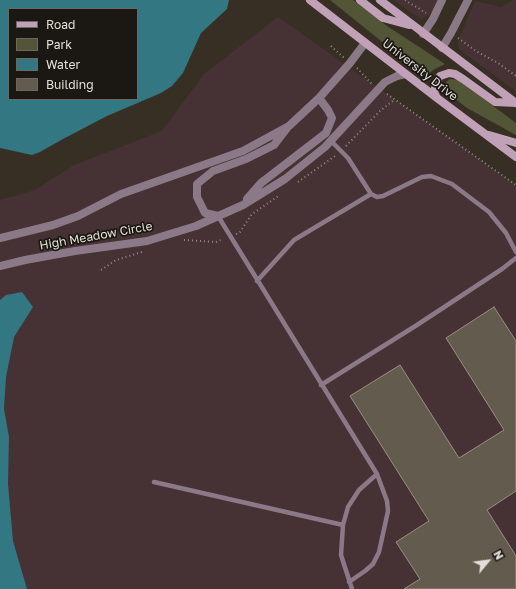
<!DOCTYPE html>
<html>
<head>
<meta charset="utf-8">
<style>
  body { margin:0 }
  #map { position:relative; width:516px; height:589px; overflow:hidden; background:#372f24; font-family:"Golos Text",sans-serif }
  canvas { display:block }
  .legend { position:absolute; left:8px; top:8px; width:130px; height:92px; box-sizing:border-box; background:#1b1813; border:1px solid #6b6761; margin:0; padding:5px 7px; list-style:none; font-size:12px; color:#e3ded7 }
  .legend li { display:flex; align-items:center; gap:8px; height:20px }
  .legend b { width:20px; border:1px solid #6b6761 }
  .north { position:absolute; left:468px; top:541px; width:40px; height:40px; -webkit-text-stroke:3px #1b1813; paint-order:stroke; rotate:61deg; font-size:11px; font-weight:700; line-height:16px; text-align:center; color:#e3ded7 }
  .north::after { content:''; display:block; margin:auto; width:14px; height:18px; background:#e3ded7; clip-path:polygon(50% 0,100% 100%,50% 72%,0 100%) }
</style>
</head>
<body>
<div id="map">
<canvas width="516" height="589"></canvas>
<ul class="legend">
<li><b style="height:5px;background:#c1a1b8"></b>Road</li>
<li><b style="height:11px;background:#535636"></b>Park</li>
<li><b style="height:11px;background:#327781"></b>Water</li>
<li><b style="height:11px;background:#635b4e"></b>Building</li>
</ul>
<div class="north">N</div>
</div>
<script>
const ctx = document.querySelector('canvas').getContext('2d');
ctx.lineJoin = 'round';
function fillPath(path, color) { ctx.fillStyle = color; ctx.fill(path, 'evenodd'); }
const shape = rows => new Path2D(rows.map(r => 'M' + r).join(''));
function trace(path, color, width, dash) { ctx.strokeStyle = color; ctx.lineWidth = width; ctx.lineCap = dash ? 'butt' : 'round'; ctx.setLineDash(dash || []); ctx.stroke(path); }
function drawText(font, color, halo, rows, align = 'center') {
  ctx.font = font + ' "Golos Text",sans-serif'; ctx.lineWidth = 3.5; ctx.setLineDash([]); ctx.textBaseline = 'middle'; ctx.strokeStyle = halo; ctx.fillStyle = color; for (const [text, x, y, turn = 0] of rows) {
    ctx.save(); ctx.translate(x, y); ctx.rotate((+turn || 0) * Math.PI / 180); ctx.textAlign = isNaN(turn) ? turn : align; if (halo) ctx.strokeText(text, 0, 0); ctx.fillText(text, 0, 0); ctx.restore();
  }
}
fillPath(shape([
  [394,0,439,0,434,10,430,14,422,19,419,18],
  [514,0,516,0,516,91,468,56,459,49,458,44,460,36,475,1,501,7],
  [278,17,516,185,516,589,0,589,0,200,35,190,74,165,162,131,204,74]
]), '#463234');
fillPath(shape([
  [330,0,353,0,387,26,445,64,433,70,426,77],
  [450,79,458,80,516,123,516,135,467,108,449,94,444,88,446,82]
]), '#535636');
fillPath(shape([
  [0,0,229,0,227,9,201,33,183,73,172,86,161,93,107,116,63,139,40,152,32,155,0,148],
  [9,9,137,9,137,99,9,99],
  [22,292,33,307,14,337,6,377,4,409,9,437,8,484,13,541,27,589,0,589,0,300,6,295]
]), '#327781');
const building = shape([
  [494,307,516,341,516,491,487,510,516,556,516,589,404,589,420,579,396,542,429,521,350,396,400,365,459,458,504,430,446,338,494,307]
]);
fillPath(building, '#635b4e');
trace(building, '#988f81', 1);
trace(shape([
  [405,0,426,13],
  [458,38,476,51,498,63,516,76],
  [331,46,344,58],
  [357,68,372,84],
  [387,94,516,185],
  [346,146,380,111,394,100],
  [298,182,335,156],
  [236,234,240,232,252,214,280,195],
  [184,240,216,242,223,239],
  [101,270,116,260,142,252]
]), '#928c83', 2, [1, 3]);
trace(shape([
  [331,141,348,158,371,194,377,197,383,196,422,177,431,176,452,184,489,212,506,233,516,252],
  [218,216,377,474,359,490,348,507,343,525,341,555,352,589],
  [257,281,294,240,371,194],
  [321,385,417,325,502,269,516,258],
  [154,482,343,525],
  [349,582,365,571,373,564,379,552,388,511,387,501,377,474]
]), '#8c7987', 4.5);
trace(shape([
  [423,34,433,19,442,0],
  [442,48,451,33,468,0]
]), '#8c7987', 8);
trace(shape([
  [247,199,261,183,326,133,332,118,328,110,319,98],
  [218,216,205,213,197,197,197,184,213,171,246,159,274,145,287,128],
  [0,238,53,225,78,216,121,194,243,151,289,126,319,98,350,63,365,43],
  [0,266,25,260,75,251,147,241,196,226,243,205,285,179,325,147,385,82,397,76,405,74]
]), '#8c7987', 8);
trace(shape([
  [310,0,437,98,516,157],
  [360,0,383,18,409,25],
  [380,0,516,103],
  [437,98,434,92,437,81,440,76,449,73,455,74,463,79,495,102,516,103],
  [489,135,516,143]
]), '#c1a1b8', 8);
drawText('12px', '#e3ded7', '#1b1813', [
  ["University Drive",420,70,38],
  ["High Meadow Circle",96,236,-10]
]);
</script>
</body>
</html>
